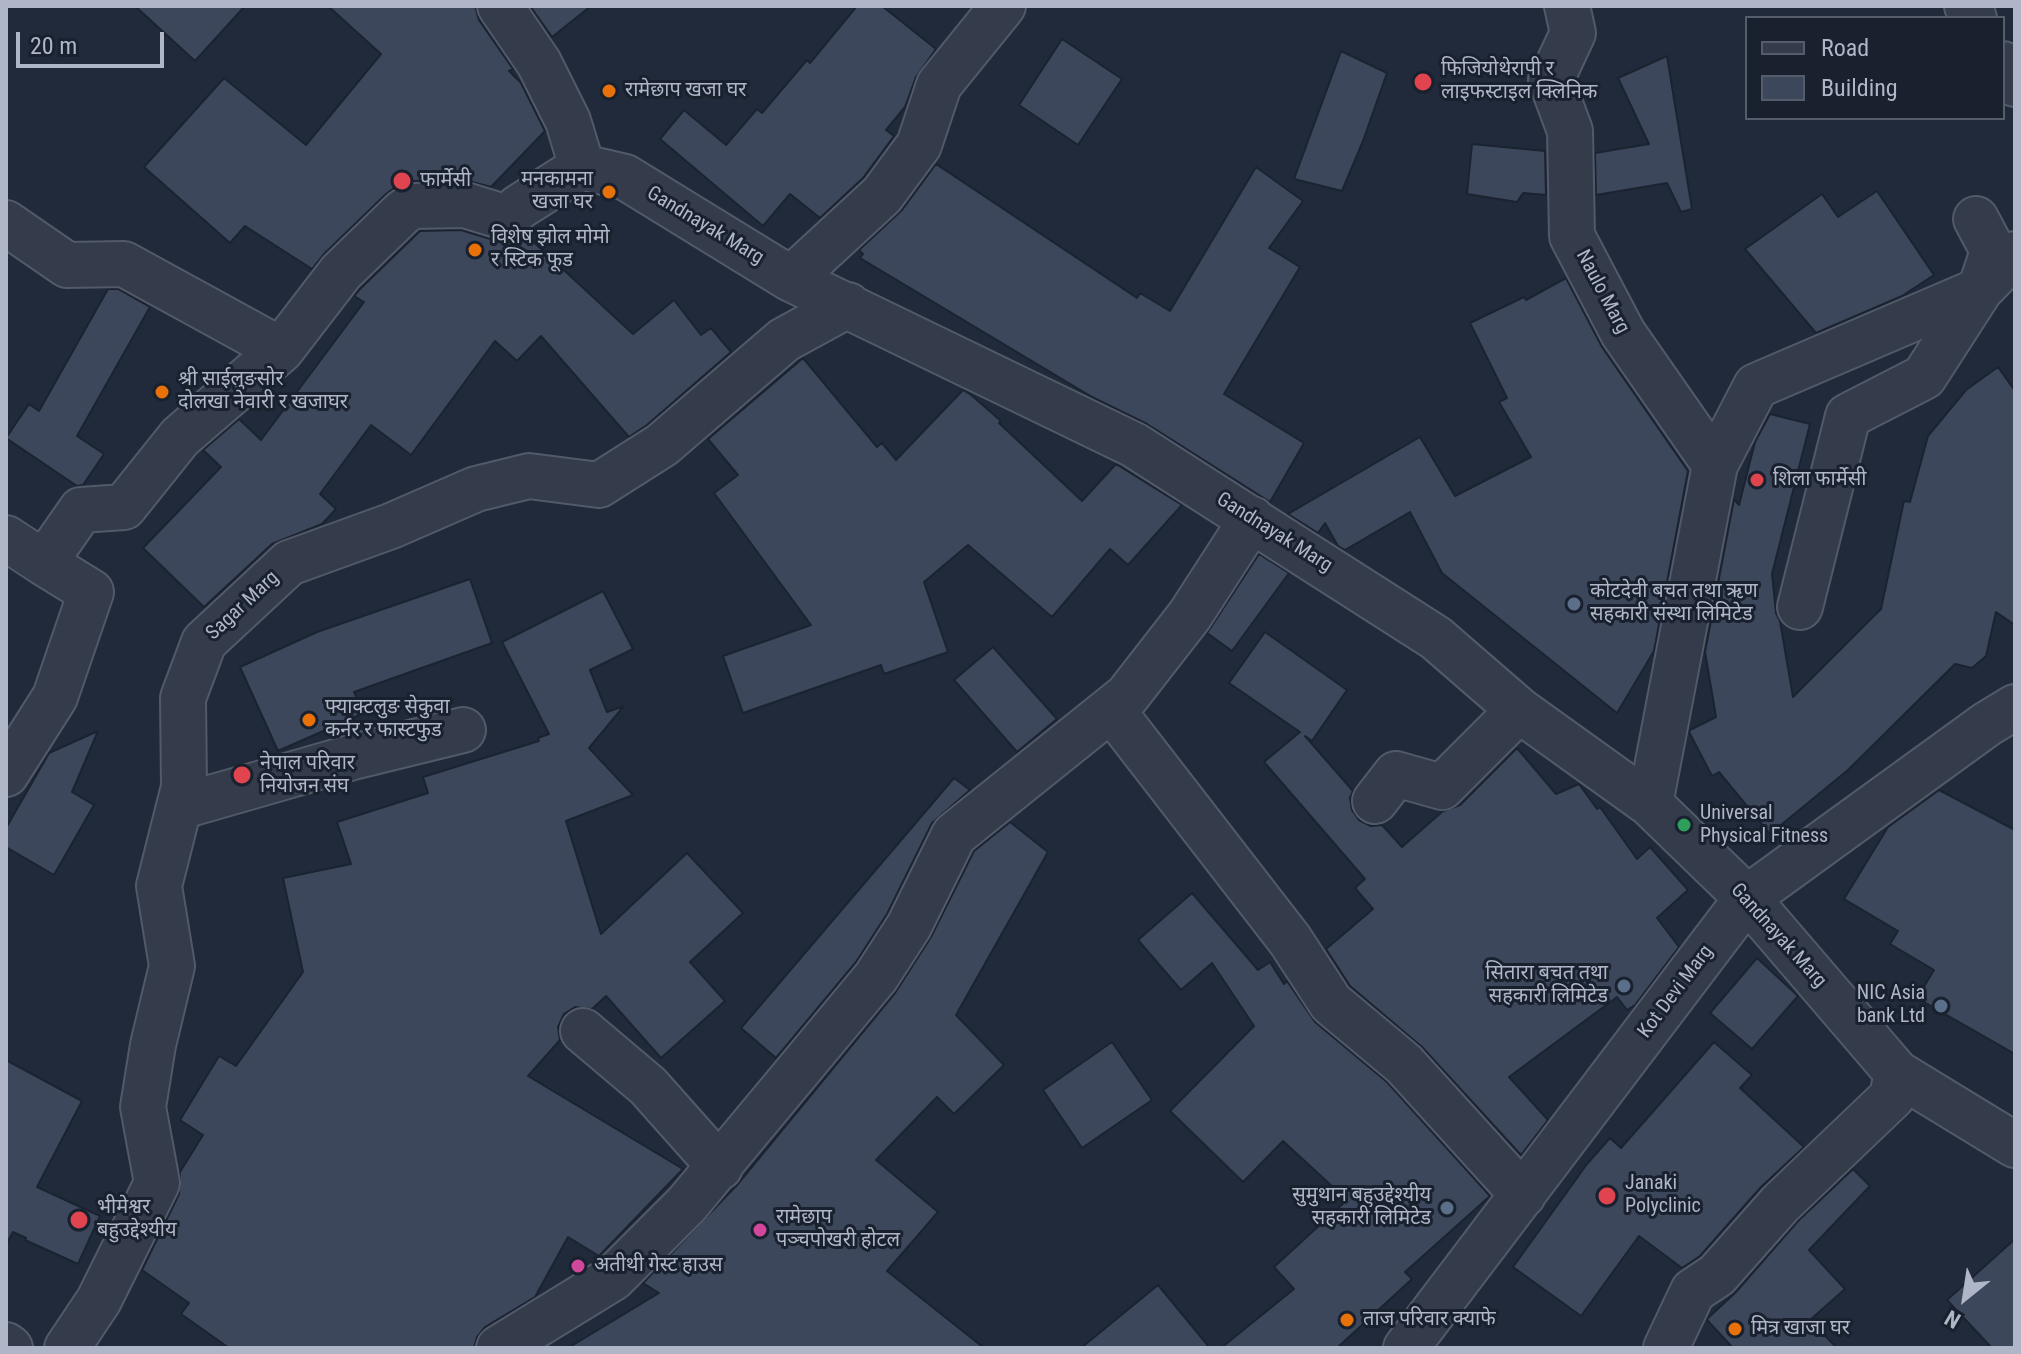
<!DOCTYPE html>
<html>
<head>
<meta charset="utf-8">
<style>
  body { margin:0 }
  #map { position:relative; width:2021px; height:1354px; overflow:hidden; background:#202a3a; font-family:"Roboto Condensed",sans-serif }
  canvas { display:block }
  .frame { position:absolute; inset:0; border:8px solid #afb6c7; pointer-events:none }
  .legend { position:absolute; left:1745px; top:16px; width:260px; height:104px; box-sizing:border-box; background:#19212f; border:2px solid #555d6c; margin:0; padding:10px 14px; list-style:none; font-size:24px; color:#afb6c7 }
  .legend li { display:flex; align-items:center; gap:16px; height:40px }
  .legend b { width:40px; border:2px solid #555d6c }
  .north { position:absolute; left:1925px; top:1258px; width:80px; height:80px; -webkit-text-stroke:6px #19212f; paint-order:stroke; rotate:210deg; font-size:22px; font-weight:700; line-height:32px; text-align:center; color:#afb6c7 }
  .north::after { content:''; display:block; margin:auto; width:28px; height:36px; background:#afb6c7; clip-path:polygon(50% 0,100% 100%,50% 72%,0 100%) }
  .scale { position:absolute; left:16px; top:32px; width:148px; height:36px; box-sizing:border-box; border:4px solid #afb6c7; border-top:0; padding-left:10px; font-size:24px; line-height:28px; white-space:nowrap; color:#afb6c7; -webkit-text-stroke:6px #19212f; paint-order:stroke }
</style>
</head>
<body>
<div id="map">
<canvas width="2021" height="1354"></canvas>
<div class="frame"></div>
<ul class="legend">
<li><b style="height:10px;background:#343c4b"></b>Road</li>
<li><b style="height:22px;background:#3c475b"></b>Building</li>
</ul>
<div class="north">N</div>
<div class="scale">20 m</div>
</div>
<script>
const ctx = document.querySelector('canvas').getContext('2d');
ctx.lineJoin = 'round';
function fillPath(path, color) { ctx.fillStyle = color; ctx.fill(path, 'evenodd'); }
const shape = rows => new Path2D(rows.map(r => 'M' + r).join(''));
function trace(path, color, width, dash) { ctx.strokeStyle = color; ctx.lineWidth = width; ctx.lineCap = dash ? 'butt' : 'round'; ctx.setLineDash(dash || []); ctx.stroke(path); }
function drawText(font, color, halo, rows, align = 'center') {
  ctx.font = font + ' "Roboto Condensed","Noto Sans Devanagari",sans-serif'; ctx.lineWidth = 6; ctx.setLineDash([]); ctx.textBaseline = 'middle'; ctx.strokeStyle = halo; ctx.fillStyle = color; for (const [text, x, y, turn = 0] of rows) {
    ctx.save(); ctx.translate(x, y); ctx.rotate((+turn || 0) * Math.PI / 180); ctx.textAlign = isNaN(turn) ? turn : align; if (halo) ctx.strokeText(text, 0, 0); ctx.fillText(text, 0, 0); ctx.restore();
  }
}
const building = shape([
  [135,6,245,6,195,61,135,6],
  [328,6,475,6,479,20,513,69,509,71,521,83,545,131,491,187,465,180,412,181,398,185,386,194,324,254,312,269,245,226,230,243,144,167,224,78,306,145,381,54,328,6],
  [530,6,591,6,552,37,530,6],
  [857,6,882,6,936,49,916,77,905,107,886,130,894,136,863,178,820,218,790,194,763,226,660,139,684,110,726,145,757,109,762,113,807,60,810,63,857,6],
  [1062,39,1122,79,1078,145,1019,105,1062,39],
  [1341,51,1387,73,1363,141,1342,191,1294,179,1341,51],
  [1667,56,1692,209,1681,212,1667,183,1596,195,1595,153,1649,144,1618,78,1667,56],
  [1472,144,1545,151,1546,195,1523,193,1517,202,1467,194,1472,144],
  [936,164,1137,298,1140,293,1170,311,1256,167,1303,201,1269,248,1300,267,1224,394,1304,443,1270,502,1147,424,1092,397,860,258,863,254,859,250,902,210,936,164],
  [1877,191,1934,275,1902,296,1816,333,1745,249,1822,194,1838,217,1877,191],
  [461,230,500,242,513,242,526,235,633,334,674,300,701,335,711,328,731,352,647,425,629,437,541,336,517,361,495,341,411,455,371,425,320,494,336,509,322,524,272,544,204,607,143,548,221,467,203,450,239,419,261,440,364,302,354,296,360,289,420,231,461,230],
  [1566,278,1602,347,1688,471,1654,651,1617,713,1442,573,1410,512,1345,550,1338,546,1325,523,1318,533,1288,514,1420,437,1455,496,1531,457,1499,402,1507,398,1470,323,1524,297,1526,300,1566,278],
  [108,289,118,289,150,307,77,436,104,454,83,485,77,486,6,438,29,404,39,411,108,289],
  [803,358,877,447,882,443,896,460,963,390,970,394,1001,421,999,423,1082,501,1116,464,1182,505,1128,565,1110,549,1052,617,968,545,924,582,948,652,884,674,881,665,743,713,723,656,811,625,714,493,738,475,708,439,803,358],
  [1998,367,2015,391,2015,625,1996,612,1986,656,1972,668,1955,664,1848,770,1770,834,1719,772,1712,776,1689,732,1690,730,1716,717,1705,652,1734,499,1739,505,1755,442,1770,414,1810,424,1772,574,1776,613,1780,621,1793,697,1881,609,1904,501,1910,502,1928,436,1966,390,1998,367],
  [1259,554,1289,573,1232,651,1207,633,1259,554],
  [470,579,492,643,354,692,364,713,278,751,240,667,317,632,470,579],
  [603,591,633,649,590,670,607,712,624,706,589,748,633,795,566,821,601,934,687,853,743,913,690,962,725,1001,661,1058,606,996,592,1009,575,1007,564,1014,558,1027,560,1040,528,1076,683,1169,599,1256,568,1237,535,1297,485,1327,477,1337,474,1348,229,1348,181,1314,189,1303,142,1270,179,1194,180,1172,203,1135,180,1120,219,1056,236,1066,303,972,283,878,351,864,337,822,428,793,423,777,539,741,538,738,549,734,502,642,603,591],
  [1265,632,1347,690,1312,741,1305,736,1353,791,1350,798,1352,810,1359,820,1371,826,1382,825,1402,847,1443,811,1460,805,1517,748,1556,794,1579,784,1597,809,1600,807,1637,859,1650,847,1688,890,1657,918,1679,947,1635,1005,1627,1010,1617,997,1509,1077,1548,1120,1521,1155,1422,1047,1350,986,1326,949,1373,909,1355,888,1365,879,1264,762,1300,732,1229,683,1265,632],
  [993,647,1057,719,1017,752,954,680,993,647],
  [98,731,72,792,94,805,54,875,6,847,6,828,49,753,98,731],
  [954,778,970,790,932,823,887,914,856,962,776,1058,741,1028,954,778],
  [1939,790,2015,830,2015,1054,1917,998,1934,970,1890,944,1898,931,1844,899,1888,827,1939,790],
  [1010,822,1048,852,956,1015,1004,1065,954,1114,937,1097,876,1160,938,1212,887,1271,984,1348,568,1348,659,1293,643,1283,737,1185,895,993,931,937,974,851,1010,822],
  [1192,893,1258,970,1270,962,1284,984,1287,981,1315,1022,1387,1082,1490,1196,1405,1272,1412,1279,1337,1348,1221,1348,1294,1289,1274,1267,1347,1200,1283,1141,1243,1182,1170,1111,1254,1026,1212,963,1181,990,1138,940,1192,893],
  [1757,958,1798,996,1752,1049,1710,1013,1757,958],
  [1112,1042,1152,1100,1082,1148,1043,1090,1112,1042],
  [1714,1042,1752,1075,1740,1088,1804,1147,1761,1187,1700,1256,1682,1268,1639,1236,1581,1316,1513,1267,1587,1164,1610,1138,1621,1148,1714,1042],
  [6,1060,82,1101,37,1187,100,1216,78,1264,25,1240,26,1238,13,1232,6,1245,6,1060],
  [1853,1169,1870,1186,1809,1250,1845,1289,1810,1320,1837,1348,1733,1348,1707,1320,1708,1318,1736,1292,1798,1221,1853,1169],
  [2015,1239,2015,1348,1992,1348,1947,1300,2015,1239],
  [1158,1285,1210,1348,1081,1348,1158,1285]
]);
fillPath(building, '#3c475b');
trace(building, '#1b2331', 2);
const minor = shape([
  [500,6,539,63,568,121,582,167,625,177,791,279,1134,445,1436,638,1519,710,1650,804,1747,898,1897,1073,2015,1145],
  [1567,6,1573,33,1551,80,1570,131,1572,236,1623,333,1715,465],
  [1967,6,1974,18],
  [2003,64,2015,84],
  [6,223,67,265,124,264,281,350],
  [791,279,882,195,919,145,939,85,1003,6],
  [6,538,44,563],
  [1800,607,1848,416,1924,377,1980,290,1993,251,1976,219],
  [1112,710,1290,940,1331,1003,1404,1064,1523,1195],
  [6,774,55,697,91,592,44,563,81,510,124,507,180,437,281,350,341,272,403,212,412,206,465,205,507,218,519,207,582,167],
  [1375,801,1396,774,1442,787,1519,710],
  [1650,804,1715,465,1756,386,1980,290,2015,254],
  [179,807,353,757,463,730],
  [583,1031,648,1086,720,1167],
  [6,1345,10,1348],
  [67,1348,99,1300,157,1183,143,1107,153,1045,172,966,159,886,184,787,183,698,204,642,289,563,391,526,476,489,529,476,599,485,662,445,784,340,848,305],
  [499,1348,613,1278,687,1204,876,977,909,926,954,835,1127,696,1190,615,1252,519],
  [1406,1348,1747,898,1987,724,2015,707],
  [1666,1348,1693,1291,1717,1275,1780,1204,1892,1097,1897,1073]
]);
trace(minor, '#525968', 48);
trace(minor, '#343c4b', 44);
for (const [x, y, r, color] of [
  [1423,82,10,"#e0444e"],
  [609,91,8,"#e8710a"],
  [402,181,10,"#e0444e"],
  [609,192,8,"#e8710a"],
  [475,250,8,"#e8710a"],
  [162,392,8,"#e8710a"],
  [1757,480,8,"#e0444e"],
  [1574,604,8,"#5c6f8a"],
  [309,720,8,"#e8710a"],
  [242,775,10,"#e0444e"],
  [1684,825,8,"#2e9e5b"],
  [1624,986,8,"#5c6f8a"],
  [1941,1006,8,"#5c6f8a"],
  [1607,1196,10,"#e0444e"],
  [1447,1208,8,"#5c6f8a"],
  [79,1220,10,"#e0444e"],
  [760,1230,8,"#d1479c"],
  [578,1266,8,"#d1479c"],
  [1347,1320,8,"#e8710a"],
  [1735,1329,8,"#e8710a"]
]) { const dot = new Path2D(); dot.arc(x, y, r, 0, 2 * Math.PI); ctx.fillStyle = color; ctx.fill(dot); trace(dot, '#19212f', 3); }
drawText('20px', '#afb6c7', '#19212f', [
  ["फिजियोथेरापी र",1441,70],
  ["लाइफस्टाइल क्लिनिक",1441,93],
  ["रामेछाप खजा घर",625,91],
  ["मनकामना",593,180,"right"],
  ["खजा घर",593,203,"right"],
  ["फार्मेसी",420,181],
  ["विशेष झोल मोमो",491,238],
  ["र स्टिक फूड",491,261],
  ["श्री साईलुङसोर",178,380],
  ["दोलखा नेवारी र खजाघर",178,403],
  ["शिला फार्मेसी",1773,480],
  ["कोटदेवी बचत तथा ऋण",1590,592],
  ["सहकारी संस्था लिमिटेड",1590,615],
  ["फ्याक्टलुङ सेकुवा",325,708],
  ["कर्नर र फास्टफुड",325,731],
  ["नेपाल परिवार",260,764],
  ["नियोजन संघ",260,787],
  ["Universal",1700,814],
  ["Physical Fitness",1700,837],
  ["सितारा बचत तथा",1608,974,"right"],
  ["सहकारी लिमिटेड",1608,997,"right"],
  ["NIC Asia",1925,994,"right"],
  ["bank Ltd",1925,1017,"right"],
  ["Janaki",1625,1184],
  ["Polyclinic",1625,1207],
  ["सुमुथान बहुउद्देश्यीय",1431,1196,"right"],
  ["सहकारी लिमिटेड",1431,1219,"right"],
  ["भीमेश्वर",97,1208],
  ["बहुउद्देश्यीय",97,1231],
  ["रामेछाप",776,1218],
  ["पञ्चपोखरी होटल",776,1241],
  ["अतीथी गेस्ट हाउस",594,1266],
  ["ताज परिवार क्याफे",1363,1320],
  ["मित्र खाजा घर",1751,1329]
], 'left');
drawText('20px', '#afb6c7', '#19212f', [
  ["Gandnayak Marg",705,226,31],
  ["Naulo Marg",1602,292,62],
  ["Gandnayak Marg",1274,533,32],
  ["Sagar Marg",243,606,-43],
  ["Gandnayak Marg",1778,936,48],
  ["Kot Devi Marg",1676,992,-53]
]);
</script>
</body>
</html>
